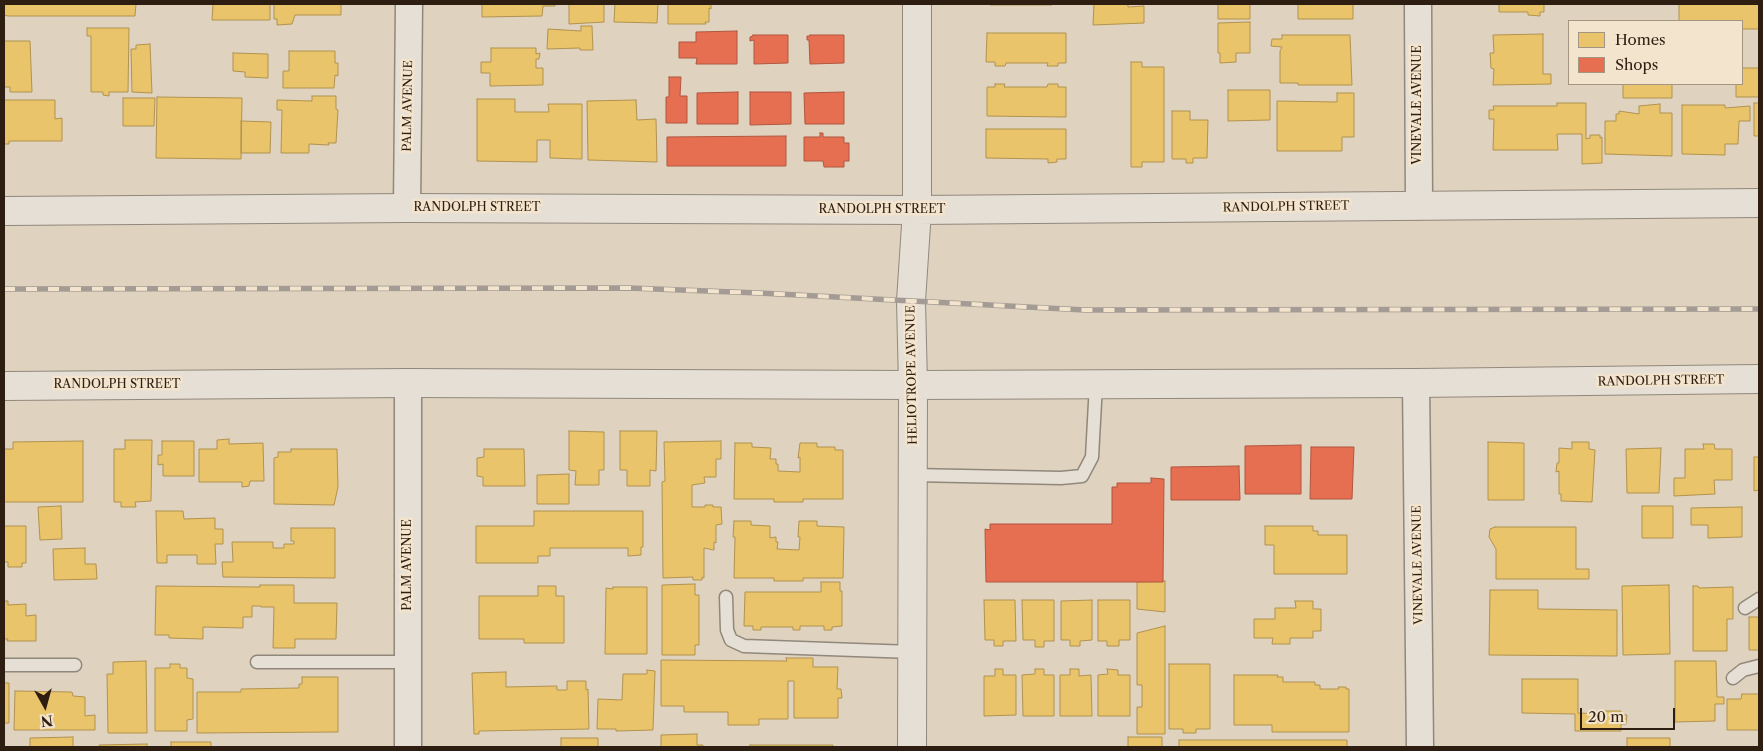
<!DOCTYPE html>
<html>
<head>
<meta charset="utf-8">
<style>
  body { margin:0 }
  #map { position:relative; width:1763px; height:751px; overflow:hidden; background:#dfd2bf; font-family:"Libre Caslon Text",serif }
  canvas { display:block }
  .frame { position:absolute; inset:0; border:5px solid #2e1d11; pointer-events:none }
  .legend { position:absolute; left:1568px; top:20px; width:175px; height:65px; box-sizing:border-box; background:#f3e4cd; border:1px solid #a49482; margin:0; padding:6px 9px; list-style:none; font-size:15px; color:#2e1d11 }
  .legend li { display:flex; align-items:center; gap:10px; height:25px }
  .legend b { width:25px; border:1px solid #a49482 }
  .north { position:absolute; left:20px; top:681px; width:50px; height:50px; -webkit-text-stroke:4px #f3e4cd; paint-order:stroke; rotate:173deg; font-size:14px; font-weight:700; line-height:20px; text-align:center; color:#2e1d11 }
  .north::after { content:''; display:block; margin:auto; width:18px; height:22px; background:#2e1d11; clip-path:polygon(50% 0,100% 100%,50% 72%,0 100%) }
  .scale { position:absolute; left:1580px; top:708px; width:95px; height:22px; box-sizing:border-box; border:2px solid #2e1d11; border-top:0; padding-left:6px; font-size:15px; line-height:18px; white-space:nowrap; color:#2e1d11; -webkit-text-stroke:4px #f3e4cd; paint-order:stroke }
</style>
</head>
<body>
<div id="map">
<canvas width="1763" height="751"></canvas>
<div class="frame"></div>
<ul class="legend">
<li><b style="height:14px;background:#e9c46a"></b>Homes</li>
<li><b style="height:14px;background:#e76f51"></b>Shops</li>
</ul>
<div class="north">N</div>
<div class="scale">20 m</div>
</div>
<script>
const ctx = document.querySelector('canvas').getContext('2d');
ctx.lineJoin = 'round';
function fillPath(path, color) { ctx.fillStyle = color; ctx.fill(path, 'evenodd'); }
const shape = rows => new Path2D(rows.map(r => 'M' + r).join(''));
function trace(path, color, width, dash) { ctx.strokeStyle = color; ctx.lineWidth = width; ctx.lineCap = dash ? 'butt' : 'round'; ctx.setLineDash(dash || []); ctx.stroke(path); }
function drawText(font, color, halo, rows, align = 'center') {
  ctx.font = font + ' "Libre Caslon Text",serif'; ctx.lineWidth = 5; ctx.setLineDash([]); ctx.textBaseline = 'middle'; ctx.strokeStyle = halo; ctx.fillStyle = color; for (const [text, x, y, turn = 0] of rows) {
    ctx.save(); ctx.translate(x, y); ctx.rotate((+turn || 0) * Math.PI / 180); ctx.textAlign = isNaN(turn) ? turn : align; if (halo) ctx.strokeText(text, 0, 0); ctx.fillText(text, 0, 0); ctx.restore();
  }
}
const homes = shape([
  [4,4,136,4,135,16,8,16,4,15,4,4],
  [213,4,270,4,270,20,212,20,213,4],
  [274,4,341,4,341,15,295,15,292,24,277,25,277,19,274,19,274,4],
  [482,4,555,4,555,6,543,6,542,16,482,17,482,4],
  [569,4,604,4,604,22,569,24,569,4],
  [615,4,658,4,657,23,614,22,615,4],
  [668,4,711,4,711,9,709,8,709,22,705,22,706,24,668,24,668,4],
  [990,4,1052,4,1052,5,990,5,990,4],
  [1094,4,1128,4,1128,7,1144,6,1144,23,1093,25,1094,4],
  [1218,4,1250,4,1250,19,1218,19,1218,4],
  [1298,4,1353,4,1353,19,1298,19,1298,4],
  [1499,4,1544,4,1544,12,1540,12,1540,16,1528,15,1528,12,1499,12,1499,4],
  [1679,4,1759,4,1759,29,1742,29,1742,21,1679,21,1679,4],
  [1250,22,1250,53,1236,53,1236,62,1220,63,1220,53,1218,53,1218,23,1250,22],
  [581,26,592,26,593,50,580,50,580,48,547,49,548,29,581,31,581,26],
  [87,28,129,28,128,92,109,92,109,96,103,95,103,92,91,92,91,36,87,36,87,28],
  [987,33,1066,33,1066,63,1058,63,1058,66,1047,66,1048,63,1006,63,1005,66,995,66,995,62,986,62,987,33],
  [1543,34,1543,74,1551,74,1551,84,1493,85,1494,69,1491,68,1490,53,1494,53,1493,35,1543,34],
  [1282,35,1350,35,1352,85,1298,85,1298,83,1280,83,1280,51,1282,47,1271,46,1272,39,1282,39,1282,35],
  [4,41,30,41,32,92,10,92,10,87,4,87,4,41],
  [150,44,152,93,132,92,131,49,136,49,136,45,150,44],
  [491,48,536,48,536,54,540,53,539,59,536,59,536,68,543,68,543,85,490,86,490,73,481,73,481,62,491,62,491,48],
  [289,51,335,51,335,63,338,63,338,76,335,75,334,88,283,88,283,71,289,71,289,51],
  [233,53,268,54,268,78,245,77,245,72,233,71,233,53],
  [1131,62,1142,62,1142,67,1164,67,1164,162,1142,162,1142,167,1131,167,1131,62],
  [1742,68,1759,68,1759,97,1736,97,1736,84,1742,84,1742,68],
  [995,84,1005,84,1004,87,1047,87,1048,84,1058,84,1058,87,1066,87,1066,117,987,116,987,87,995,87,995,84],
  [1623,84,1672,84,1672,98,1623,98,1623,84],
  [1228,90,1270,90,1270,120,1228,121,1228,90],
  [1337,93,1354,93,1354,137,1342,137,1342,151,1277,151,1277,101,1337,102,1337,93],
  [312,96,336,96,336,109,338,110,336,143,328,143,329,145,309,144,309,153,281,153,282,110,277,110,277,100,312,101,312,96],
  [157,97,242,98,241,159,156,158,157,97],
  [123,98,155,98,154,126,123,126,123,98],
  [477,99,515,99,515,112,549,112,548,104,582,104,582,159,550,158,550,140,537,140,537,162,477,161,477,99],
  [4,100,55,100,55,119,62,118,62,141,9,141,9,144,4,144,4,100],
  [636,100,637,120,656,119,657,162,588,160,587,101,636,100],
  [1557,103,1586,103,1586,139,1590,138,1590,135,1600,135,1600,138,1602,137,1602,163,1582,164,1582,134,1557,134,1558,150,1493,150,1494,119,1489,119,1489,110,1494,110,1493,106,1557,106,1557,103],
  [1754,103,1759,103,1759,136,1754,136,1754,103],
  [1660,104,1660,113,1672,113,1672,156,1605,154,1605,121,1616,121,1616,114,1619,114,1619,111,1639,114,1639,106,1660,104],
  [1682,105,1725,105,1725,108,1750,106,1750,121,1739,121,1738,144,1725,144,1725,155,1682,154,1682,105],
  [1172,111,1190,111,1190,120,1208,120,1207,158,1193,158,1193,163,1186,163,1186,159,1172,159,1172,111],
  [241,121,271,122,270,153,241,153,241,121],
  [986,129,1066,129,1066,159,1057,159,1057,162,1048,163,1048,159,986,158,986,129],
  [569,431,604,432,604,470,599,470,599,485,575,485,576,471,569,470,569,431],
  [620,431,657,431,656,471,650,470,650,486,627,486,627,470,620,470,620,431],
  [229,439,229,444,263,443,264,481,250,481,249,486,242,487,242,482,199,482,199,449,217,449,217,440,229,439],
  [125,440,152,440,151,501,135,502,136,507,121,507,121,502,114,502,114,449,125,449,125,440],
  [83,441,83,502,4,502,4,449,13,449,13,442,83,441],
  [162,441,194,441,194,476,163,476,163,464,158,465,158,455,162,455,162,441],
  [721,441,721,459,716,459,716,477,704,477,705,483,692,485,692,507,705,507,705,505,713,505,713,507,721,507,722,524,716,525,716,543,714,542,714,550,704,548,704,578,702,577,702,580,693,580,693,577,663,578,662,482,665,481,664,442,721,441],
  [1488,442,1524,443,1524,500,1488,500,1488,442],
  [1572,442,1589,442,1589,449,1595,450,1592,502,1561,501,1561,494,1559,494,1559,471,1556,472,1557,463,1559,463,1559,448,1572,449,1572,442],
  [735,443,752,443,752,447,771,448,770,459,776,459,776,464,778,464,778,471,800,472,800,457,798,458,800,443,817,443,817,447,835,447,835,450,843,450,843,499,803,499,803,502,774,502,774,499,734,499,735,443],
  [1703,444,1714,444,1715,449,1732,449,1732,480,1714,480,1715,494,1674,496,1674,478,1685,478,1685,449,1704,449,1703,444],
  [1661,448,1659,493,1627,493,1626,449,1661,448],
  [291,449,337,449,338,487,334,505,274,504,274,458,278,457,278,452,291,452,291,449],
  [484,449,524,449,525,486,483,486,483,477,477,476,477,458,484,457,484,449],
  [1754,457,1759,457,1759,490,1754,491,1754,457],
  [569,474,569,504,537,504,537,475,569,474],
  [61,506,62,539,40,540,38,507,61,506],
  [1642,506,1673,506,1673,538,1642,538,1642,506],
  [1742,507,1742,537,1708,538,1708,525,1691,525,1691,508,1742,507],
  [156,511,183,511,184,519,215,518,215,529,223,529,223,544,215,544,216,564,197,564,197,555,167,555,167,563,157,563,156,511],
  [534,511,643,511,643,547,641,547,641,555,628,556,628,548,550,548,550,556,538,556,538,563,476,563,476,526,534,526,534,511],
  [734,521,751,521,751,525,770,526,770,538,776,537,776,542,778,542,777,549,799,550,800,537,798,537,799,521,817,521,817,526,844,527,843,578,803,578,803,581,774,581,774,578,734,578,735,537,733,537,734,521],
  [4,526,26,526,26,563,22,563,22,567,8,567,8,562,4,562,4,526],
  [1265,526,1313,526,1313,531,1318,531,1318,535,1347,535,1347,574,1274,574,1274,545,1265,545,1265,526],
  [1495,527,1576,527,1576,569,1589,569,1589,579,1496,579,1496,549,1489,537,1490,529,1495,527],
  [291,528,335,528,335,578,223,577,222,562,233,562,232,542,273,542,273,548,284,548,284,544,294,544,294,541,291,541,291,528],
  [85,548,85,564,96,564,97,579,54,580,53,549,85,548],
  [1165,581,1165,612,1137,609,1137,582,1165,581],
  [821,582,840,582,840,591,842,591,842,626,832,627,832,630,824,630,824,626,800,626,800,630,793,630,793,627,761,627,761,630,753,630,753,626,744,626,745,592,821,592,821,582],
  [695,584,695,595,699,595,699,645,695,645,695,655,662,655,662,585,695,584],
  [260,585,294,585,294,603,337,603,336,639,295,639,295,648,273,648,274,607,261,607,261,606,252,606,252,617,243,617,243,628,203,627,203,639,169,638,169,635,155,635,156,586,260,587,260,585],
  [1669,585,1670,654,1623,655,1622,586,1669,585],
  [538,586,556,586,556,596,564,596,564,643,524,643,524,639,479,639,479,596,538,596,538,586],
  [1693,586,1698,586,1699,588,1733,587,1733,619,1727,619,1727,651,1693,651,1693,586],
  [613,587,647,587,647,654,605,654,606,588,613,589,613,587],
  [1490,590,1538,590,1538,609,1617,610,1617,656,1489,655,1490,590],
  [984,600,1015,600,1016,641,1003,641,1003,646,994,646,994,640,985,640,984,600],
  [1022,600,1054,600,1054,641,1044,641,1044,647,1035,647,1035,640,1023,640,1022,600],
  [1092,600,1092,640,1080,641,1080,646,1070,646,1070,640,1061,640,1061,601,1092,600],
  [1098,600,1130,600,1130,640,1119,640,1119,646,1107,646,1107,641,1098,641,1098,600],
  [4,601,8,601,8,605,26,604,26,616,36,615,36,641,7,641,8,639,4,639,4,601],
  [1295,601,1313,601,1313,609,1321,609,1321,631,1313,631,1313,638,1290,638,1290,644,1272,644,1273,638,1254,638,1254,619,1275,619,1275,608,1296,608,1295,601],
  [1749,617,1759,617,1759,650,1749,650,1749,617],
  [1165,626,1165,734,1137,734,1137,707,1142,707,1142,685,1137,685,1137,633,1165,626],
  [786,658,813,658,813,667,838,667,837,689,841,689,842,698,838,698,838,718,794,718,794,681,788,681,788,719,759,719,759,725,728,725,728,712,684,712,684,706,661,706,661,660,787,661,786,658],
  [146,661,147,733,108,733,107,674,113,674,113,662,146,661],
  [1675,661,1716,661,1717,697,1724,697,1724,704,1715,704,1715,721,1675,722,1675,661],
  [170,664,180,664,180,668,187,668,187,678,193,679,193,719,187,720,187,731,155,731,155,668,170,668,170,664],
  [1169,664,1210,664,1210,729,1196,729,1196,733,1183,733,1183,729,1169,729,1169,664],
  [995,669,1003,669,1003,675,1016,675,1016,715,984,716,984,676,995,676,995,669],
  [1035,669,1044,669,1044,675,1054,675,1054,716,1023,716,1022,675,1035,674,1035,669],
  [1070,669,1079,669,1079,676,1091,675,1092,716,1060,716,1060,675,1070,675,1070,669],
  [1107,669,1118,670,1118,675,1130,675,1130,716,1098,716,1098,675,1108,674,1107,669],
  [647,670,655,671,653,730,616,731,616,729,597,729,598,699,622,700,623,674,647,674,647,670],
  [506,672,506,687,557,686,557,690,567,690,567,681,586,681,586,690,588,689,589,729,479,731,479,734,474,734,472,673,506,672],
  [1234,675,1278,675,1277,677,1283,677,1283,682,1315,682,1315,685,1320,685,1320,689,1339,689,1338,687,1346,687,1346,689,1349,689,1349,732,1272,732,1272,725,1234,725,1234,675],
  [302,677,338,677,338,732,197,733,197,692,241,692,241,689,299,688,299,684,302,684,302,677],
  [1522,679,1578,679,1578,713,1600,714,1600,711,1621,711,1621,714,1627,715,1626,724,1621,724,1621,731,1575,731,1575,714,1522,713,1522,679],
  [4,683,9,683,9,723,4,723,4,683],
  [15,691,72,692,73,696,85,697,85,716,95,715,95,730,14,730,15,691],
  [1742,694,1759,694,1759,730,1727,730,1727,699,1741,699,1742,694],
  [697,734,697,745,703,745,703,747,661,747,661,735,697,734],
  [73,737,73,747,30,747,30,738,73,737],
  [1128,737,1162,737,1162,747,1128,747,1128,737],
  [561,738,598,738,598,747,561,747,561,738],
  [1627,738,1670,738,1670,747,1627,747,1627,738],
  [1179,740,1347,740,1347,747,1179,747,1179,740],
  [171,742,211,742,211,747,171,747,171,742],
  [147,744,147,747,99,747,99,745,147,744],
  [750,745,833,745,833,747,750,747,750,745]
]);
fillPath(homes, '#e9c46a');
trace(homes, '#b1924f', 1);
const shops = shape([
  [737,31,737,64,696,64,697,58,679,58,679,42,696,42,696,32,737,31],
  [753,35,788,35,788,63,754,64,754,40,750,41,750,37,753,36,753,35],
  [810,35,844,35,844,63,810,64,809,40,807,40,807,36,810,36,810,35],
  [669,77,681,77,680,96,687,96,687,123,666,123,666,97,669,97,669,77],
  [738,92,738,124,697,124,697,93,738,92],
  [750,92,791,92,791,124,750,125,750,92],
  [844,92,844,124,805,124,804,93,844,92],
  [820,133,823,133,823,137,844,137,844,143,849,143,849,161,844,161,844,167,824,167,823,161,804,161,804,137,820,137,820,133],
  [786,136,786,166,667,166,667,137,786,136],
  [1301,445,1301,494,1245,494,1245,446,1301,445],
  [1311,447,1354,447,1352,499,1310,499,1311,447],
  [1239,466,1240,500,1171,500,1171,467,1239,466],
  [1151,478,1164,479,1163,582,986,582,985,529,990,530,990,524,1112,524,1112,487,1117,487,1117,483,1151,483,1151,478]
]);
fillPath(shops, '#e76f51');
trace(shops, '#b0563e', 1);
const service = shape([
  [912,475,1061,478,1082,476,1092,457,1096,384],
  [726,597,727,630,731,640,744,646,912,652],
  [1745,608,1759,599],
  [257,662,408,662],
  [4,665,75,665],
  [1733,678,1743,670,1759,666]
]);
const minor = shape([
  [1418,4,1419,206],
  [407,208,409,4],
  [1416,383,1420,747],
  [408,747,408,383]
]);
const tertiary = shape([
  [4,211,407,208,917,210,1759,203],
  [4,386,408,383,913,385,1416,383,1759,379],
  [912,747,913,385,911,301,917,210,917,4]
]);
trace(service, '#91887c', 15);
trace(minor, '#91887c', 29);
trace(tertiary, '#91887c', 30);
trace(service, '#e6dfd5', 12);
trace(minor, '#e6dfd5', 26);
trace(tertiary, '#e6dfd5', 28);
const rail = shape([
  [4,289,629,288,759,293,1085,310,1759,309]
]);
trace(rail, '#a49c94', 5.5);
trace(rail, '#f3e4cd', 4, [11]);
drawText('12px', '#2e1d11', '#f3e4cd', [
  ["VINEVALE AVENUE",1418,105,-90],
  ["PALM AVENUE",408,106,-89],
  ["RANDOLPH STREET",1286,207,-1],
  ["RANDOLPH STREET",477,208],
  ["RANDOLPH STREET",882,210],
  ["HELIOTROPE AVENUE",912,375,-91],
  ["RANDOLPH STREET",1661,381,-1],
  ["RANDOLPH STREET",117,385],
  ["PALM AVENUE",408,565,-90],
  ["VINEVALE AVENUE",1418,565,-91]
]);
</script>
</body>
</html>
